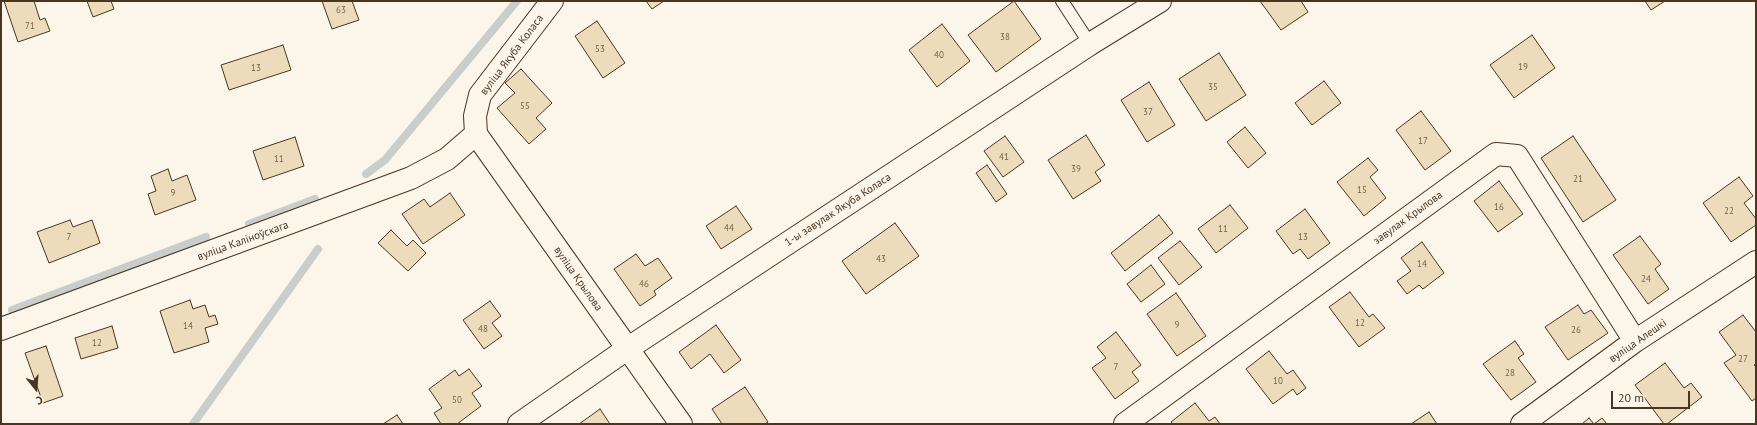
<!DOCTYPE html>
<html>
<head>
<meta charset="utf-8">
<style>
  body { margin:0 }
  #map { position:relative; width:1757px; height:425px; overflow:hidden; background:#fbf6e9; font-family:"PT Sans",sans-serif }
  canvas { display:block }
  .frame { position:absolute; inset:0; border:2px solid #4a3520; pointer-events:none }
  .north { position:absolute; left:16px; top:369px; width:40px; height:40px; -webkit-text-stroke:3px #fbf6e9; paint-order:stroke; rotate:163deg; font-size:11px; font-weight:700; line-height:16px; text-align:center; color:#4a3520 }
  .north::after { content:''; display:block; margin:auto; width:14px; height:18px; background:#4a3520; clip-path:polygon(50% 0,100% 100%,50% 72%,0 100%) }
  .scale { position:absolute; left:1611px; top:391px; width:79px; height:18px; box-sizing:border-box; border:2px solid #4a3520; border-top:0; padding-left:5px; font-size:12px; line-height:14px; white-space:nowrap; color:#4a3520; -webkit-text-stroke:3px #fbf6e9; paint-order:stroke }
</style>
</head>
<body>
<div id="map">
<canvas width="1757" height="425"></canvas>
<div class="frame"></div>
<div class="north">С</div>
<div class="scale">20 m</div>
</div>
<script>
const ctx = document.querySelector('canvas').getContext('2d');
ctx.lineJoin = 'round';
const shape = rows => new Path2D(rows.map(r => 'M' + r).join(''));
function trace(path, color, width, dash) { ctx.strokeStyle = color; ctx.lineWidth = width; ctx.lineCap = dash ? 'butt' : 'round'; ctx.setLineDash(dash || []); ctx.stroke(path); }
function fillPath(path, color) { ctx.fillStyle = color; ctx.fill(path, 'evenodd'); }
function drawText(font, color, halo, rows, align = 'center') {
  ctx.font = font + ' "PT Sans",sans-serif'; ctx.lineWidth = 3; ctx.setLineDash([]); ctx.textBaseline = 'middle'; ctx.strokeStyle = halo; ctx.fillStyle = color; for (const [text, x, y, turn = 0] of rows) {
    ctx.save(); ctx.translate(x, y); ctx.rotate((+turn || 0) * Math.PI / 180); ctx.textAlign = isNaN(turn) ? turn : align; if (halo) ctx.strokeText(text, 0, 0); ctx.fillText(text, 0, 0); ctx.restore();
  }
}
trace(shape([
  [366,174,385,160,517,1],
  [249,224,315,199],
  [12,310,206,237],
  [193,424,318,249]
]), '#c9cecd', 8);
const building = shape([
  [4,1,34,1,40,20,45,18,50,31,18,42,4,1],
  [87,1,111,1,114,9,93,17,87,1],
  [322,1,352,1,359,20,332,29,322,1],
  [646,1,664,1,652,9,646,1],
  [1014,1,1041,39,996,72,968,35,1014,1],
  [1260,1,1301,1,1308,12,1281,30,1260,1],
  [1645,1,1665,1,1651,10,1645,1],
  [597,21,625,63,603,78,575,36,597,21],
  [942,24,970,61,937,87,909,50,942,24],
  [1532,35,1555,68,1514,98,1490,65,1532,35],
  [283,45,291,70,229,90,221,65,283,45],
  [1219,53,1246,95,1206,121,1179,79,1219,53],
  [521,69,552,103,536,118,546,129,529,144,497,108,515,93,505,83,521,69],
  [1324,81,1341,103,1312,125,1295,103,1324,81],
  [1149,82,1175,125,1147,142,1121,100,1149,82],
  [1421,111,1451,151,1425,170,1396,130,1421,111],
  [1245,127,1266,153,1248,168,1227,142,1245,127],
  [1086,135,1105,165,1095,172,1101,181,1073,199,1048,160,1086,135],
  [1005,136,1024,162,1003,177,984,151,1005,136],
  [1573,136,1616,200,1583,222,1541,158,1573,136],
  [295,137,304,166,263,180,253,151,295,137],
  [1368,158,1378,170,1370,177,1386,198,1364,216,1337,182,1368,158],
  [987,165,1007,194,996,202,976,173,987,165],
  [168,169,172,181,187,175,196,200,155,215,148,194,156,191,151,176,168,169],
  [1739,177,1753,196,1744,203,1756,219,1756,225,1731,242,1703,203,1739,177],
  [1499,181,1523,214,1498,232,1474,201,1499,181],
  [450,193,465,215,423,244,402,214,424,199,430,207,450,193],
  [1230,205,1248,228,1216,253,1198,229,1230,205],
  [736,206,752,229,721,249,706,226,736,206],
  [1305,209,1330,243,1308,259,1300,249,1293,254,1276,231,1305,209],
  [1159,215,1173,233,1125,271,1111,253,1159,215],
  [70,220,73,227,92,220,100,243,49,263,37,232,70,220],
  [895,223,919,256,866,294,842,261,895,223],
  [391,230,407,246,413,240,426,253,408,271,378,243,391,230],
  [1640,236,1661,264,1655,269,1669,289,1648,304,1613,255,1640,236],
  [1180,241,1202,267,1179,285,1158,258,1180,241],
  [1422,242,1444,273,1423,289,1419,285,1407,294,1397,281,1411,271,1401,258,1422,242],
  [636,254,645,266,658,258,672,278,654,291,656,295,640,306,614,269,636,254],
  [1151,265,1165,284,1141,302,1127,284,1151,265],
  [1350,292,1369,317,1373,314,1385,328,1359,347,1329,307,1350,292],
  [1176,293,1206,336,1177,356,1147,314,1176,293],
  [190,300,193,309,205,305,209,317,215,315,218,324,205,328,209,342,174,353,160,311,190,300],
  [490,301,501,316,492,323,502,336,484,349,463,320,490,301],
  [1578,305,1584,314,1591,310,1608,333,1568,360,1545,327,1578,305],
  [1743,315,1756,332,1756,364,1754,365,1756,367,1756,398,1752,401,1724,363,1736,355,1719,332,1743,315],
  [716,325,741,360,724,373,710,354,691,369,679,352,716,325],
  [112,326,118,348,81,359,75,338,112,326],
  [1116,332,1141,365,1132,372,1139,381,1115,399,1092,368,1106,358,1097,347,1116,332],
  [1515,341,1524,354,1518,358,1536,382,1511,400,1483,364,1515,341],
  [46,346,63,396,43,403,25,353,46,346],
  [1269,351,1287,374,1293,370,1306,388,1297,395,1293,389,1273,404,1246,369,1269,351],
  [1665,363,1684,388,1691,383,1702,397,1667,424,1664,424,1635,385,1665,363],
  [469,369,482,386,472,393,481,406,457,424,441,424,434,413,442,408,429,389,455,370,459,376,469,369],
  [745,387,768,422,765,424,722,424,712,409,745,387],
  [1195,403,1209,421,1215,417,1220,424,1173,424,1171,422,1195,403],
  [600,409,610,424,579,424,600,409],
  [1429,412,1437,424,1411,424,1429,412],
  [397,415,403,424,383,424,397,415],
  [1589,418,1594,424,1602,418,1607,424,1582,424,1589,418]
]);
fillPath(building, '#ecdcbc');
trace(building, '#4a3520', 1);
const service = shape([
  [1062,1,1090,44]
]);
const minor = shape([
  [476,134,681,424],
  [476,134,475,116,480,95,552,1],
  [1,329,411,178,447,159,476,134],
  [519,424,627,349,1090,44,1160,1],
  [1125,424,1496,154,1517,156,1635,341],
  [1522,424,1635,341,1756,262]
]);
trace(service, '#4a3520', 14);
trace(minor, '#4a3520', 24);
trace(service, '#fbf6e9', 12);
trace(minor, '#fbf6e9', 22);
drawText('9px', '#725f47', null, [
  ["63",341,10],
  ["71",30,26],
  ["38",1005,37],
  ["53",600,49],
  ["40",939,55],
  ["19",1523,67],
  ["13",256,68],
  ["35",1213,87],
  ["55",525,106],
  ["37",1148,112],
  ["17",1423,141],
  ["41",1004,157],
  ["11",279,159],
  ["39",1076,169],
  ["21",1578,179],
  ["15",1362,190],
  ["9",173,193],
  ["16",1499,207],
  ["22",1729,211],
  ["44",729,228],
  ["11",1223,229],
  ["7",69,237],
  ["13",1303,237],
  ["43",881,259],
  ["14",1422,264],
  ["24",1646,279],
  ["46",644,284],
  ["12",1360,323],
  ["9",1177,325],
  ["14",188,326],
  ["48",483,329],
  ["26",1576,330],
  ["12",97,343],
  ["27",1743,359],
  ["7",1116,367],
  ["28",1510,373],
  ["10",1278,381],
  ["50",457,400]
]);
drawText('11px', '#4a3520', '#fbf6e9', [
  ["вуліца Якуба Коласа",512,55,-53],
  ["1-ы завулак Якуба Коласа",838,210,-33],
  ["завулак Крылова",1408,218,-36],
  ["вуліца Каліноўскага",243,241,-20],
  ["вуліца Крылова",578,279,55],
  ["вуліца Алешкі",1638,341,-35]
]);
</script>
</body>
</html>
